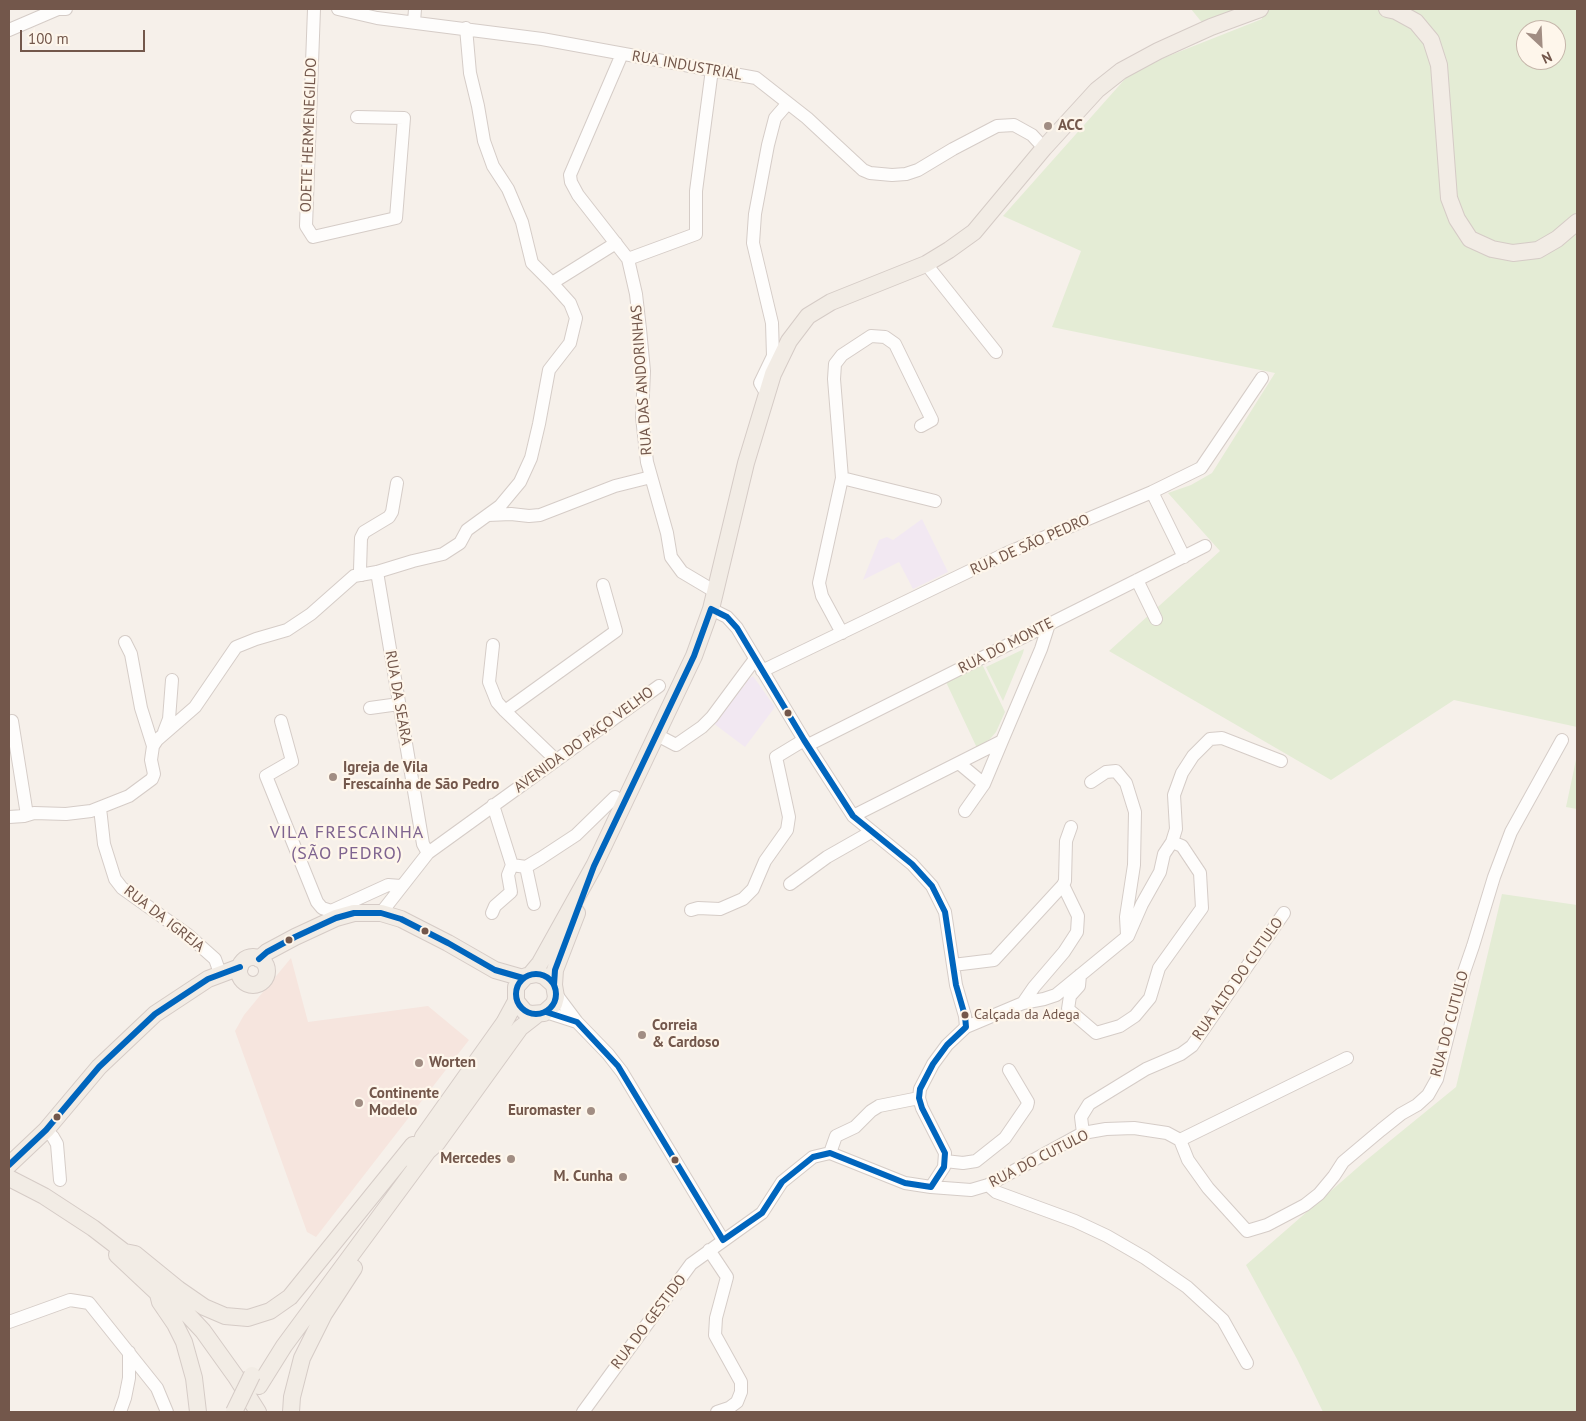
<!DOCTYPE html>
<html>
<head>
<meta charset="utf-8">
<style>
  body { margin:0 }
  #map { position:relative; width:1586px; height:1421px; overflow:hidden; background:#f6f0ea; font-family:"PT Sans",sans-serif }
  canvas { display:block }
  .frame { position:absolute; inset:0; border:10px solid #73574b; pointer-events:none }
  .north { position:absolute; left:1516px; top:20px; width:50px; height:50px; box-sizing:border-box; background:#fef6eb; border:1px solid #c6b6ab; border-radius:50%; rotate:155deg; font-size:14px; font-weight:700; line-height:20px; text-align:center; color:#73574b }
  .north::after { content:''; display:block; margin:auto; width:18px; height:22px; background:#a18d83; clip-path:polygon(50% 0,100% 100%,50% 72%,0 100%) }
  .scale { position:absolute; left:20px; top:30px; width:125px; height:22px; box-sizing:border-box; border:2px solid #73574b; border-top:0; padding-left:6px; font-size:15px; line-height:18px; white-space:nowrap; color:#73574b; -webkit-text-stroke:4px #fef6eb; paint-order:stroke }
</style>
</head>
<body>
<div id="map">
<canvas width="1586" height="1421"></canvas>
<div class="frame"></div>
<div class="north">N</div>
<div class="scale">100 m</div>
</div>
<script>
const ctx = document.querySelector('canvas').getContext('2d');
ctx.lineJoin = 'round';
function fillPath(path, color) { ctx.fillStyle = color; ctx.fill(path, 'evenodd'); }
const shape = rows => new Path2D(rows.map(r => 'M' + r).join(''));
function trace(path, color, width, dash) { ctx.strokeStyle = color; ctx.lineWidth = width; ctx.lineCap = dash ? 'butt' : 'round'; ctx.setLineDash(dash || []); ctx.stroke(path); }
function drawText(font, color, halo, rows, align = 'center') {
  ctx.font = font + ' "PT Sans",sans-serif'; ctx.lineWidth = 4.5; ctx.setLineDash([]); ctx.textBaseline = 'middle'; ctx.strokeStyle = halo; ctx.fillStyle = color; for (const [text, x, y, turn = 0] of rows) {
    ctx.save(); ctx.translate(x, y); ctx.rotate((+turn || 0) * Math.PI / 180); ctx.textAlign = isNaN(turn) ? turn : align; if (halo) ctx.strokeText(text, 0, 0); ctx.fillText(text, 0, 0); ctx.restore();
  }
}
fillPath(shape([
  [291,958,308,1022,428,1006,469,1040,316,1237,307,1232,235,1031,244,1015]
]), '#f6e5de');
fillPath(shape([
  [922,519,948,572,913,589,899,562,863,580,879,540,887,537,893,540],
  [753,676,775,707,745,747,713,723,739,689,745,686,743,683]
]), '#f2e8f2');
fillPath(shape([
  [1191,9,1244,9,1204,25],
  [1259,9,1577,9,1577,727,1454,700,1331,780,1109,651,1220,551,1168,493,1191,485,1212,473,1275,373,1052,327,1081,251,1003,216,1133,70,1262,19],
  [1526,30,1556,30,1556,60,1526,60],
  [1024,649,1023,653,1003,701,986,667],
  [982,664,1005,712,996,732,990,739,977,748,946,682],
  [1577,755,1577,809,1566,807],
  [1502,894,1577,905,1577,1412,1323,1412,1297,1359,1246,1265,1364,1162,1456,1087]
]), '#e4ecd5');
const minor = shape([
  [314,9,306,226,313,237,396,218,404,118,357,117],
  [338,9,377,18,542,39,756,78,807,118,863,170,870,173,892,175,906,174,918,170,953,149,997,126,1014,125,1032,135,1044,148],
  [414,22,415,9],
  [9,30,58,9,66,9],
  [622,54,570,175,571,182,578,195,628,259,636,294,640,329,644,371,642,417,647,462,667,533,671,557,682,572,714,591],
  [628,259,696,234,696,191,711,77,714,70],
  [926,264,996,352],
  [552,283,616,243],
  [766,393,760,383,773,356,772,323,753,243,755,214,768,145,775,118,788,103],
  [842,478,935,501],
  [1152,492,1184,557],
  [488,515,511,514,529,516,540,515,615,486,651,477],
  [377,572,423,844,428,853],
  [362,575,360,570,361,538,364,532,389,517,392,512,397,483],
  [1137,580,1156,619],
  [711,609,727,617,737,628,804,740,853,816,912,864,932,886,945,912,956,985,965,1016,966,1027,947,1045,933,1064,920,1089,919,1098,922,1108,945,1153,944,1167,931,1187],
  [842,633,822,596,819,583,842,478,834,379,835,364,842,355,871,336,885,337,895,344,932,420,921,426],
  [125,642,131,654,141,708,153,746],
  [493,645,489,682,497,702,505,711,556,760],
  [762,671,1007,553,1152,492,1201,468,1262,378],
  [370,708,399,704],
  [505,711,616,631,603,585],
  [12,721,27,815],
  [281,721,292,761,266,776,317,902,322,908,331,911,388,885,401,886],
  [164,732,169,719,172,680],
  [657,735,676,745,702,727,712,717,755,659],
  [808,745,1205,546],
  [960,764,984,784,1002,741],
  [1091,782,1106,772,1116,771,1126,783,1135,812,1134,865,1126,917,1127,935],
  [100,808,104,844,115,879,122,888,188,935,215,959,220,973],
  [965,811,984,784],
  [853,816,1002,741,1041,649,1049,624],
  [9,817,24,816,34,813,66,814,91,811,129,796,152,779,154,774,151,760,153,746,157,740,195,707,236,647,256,639,287,630,311,614,354,576,377,572,413,561,443,554,460,543,467,530,500,506,520,482,531,458,539,424,549,370,570,343,576,318,570,303,552,283,532,263,522,222,508,189,493,166,484,141,478,106,470,73,466,28],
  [512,865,526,867,541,858,576,835,615,797],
  [526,867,534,904],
  [790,884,827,857,871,832],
  [691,910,698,908,720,909,743,899,753,889,765,861,787,830,789,817,776,757,804,740],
  [381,913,428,853,659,686],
  [492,913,495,906,511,892,508,875,512,865,493,805],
  [953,965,994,960,1063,885,1065,881,1066,841,1071,827],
  [1080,975,1079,986,1070,996,1068,1009,1096,1033,1120,1026,1135,1016,1150,998,1159,968,1202,908,1200,873,1182,846,1172,842],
  [556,994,577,1022,608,1054,622,1072,723,1240],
  [1023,1003,1034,987,1064,952,1077,932,1078,916,1063,885],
  [546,1012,577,1022],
  [966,1027,1023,1003,1044,999,1056,995,1128,936,1142,904,1160,872,1164,854,1172,842,1176,829,1174,795,1182,773,1193,756,1210,739,1222,738,1281,761],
  [46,1130,53,1137,57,1144,60,1180],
  [1083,1133,1081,1117,1089,1104,1146,1069,1181,1054,1192,1046,1284,913],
  [1180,1140,1347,1058],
  [830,1153,836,1136,855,1127,871,1111,879,1106,919,1098],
  [945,1161,963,1163,976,1161,1005,1138,1027,1106,1028,1102,1009,1070],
  [988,1185,996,1192,1075,1221,1107,1236,1145,1258,1187,1287,1223,1320,1247,1363],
  [709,1250,727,1277,716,1318,715,1335,741,1382,741,1392,737,1402,729,1408,717,1412],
  [9,1322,70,1300,89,1303,157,1388,167,1412],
  [120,1412,125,1398,129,1378,129,1352],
  [583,1412,691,1264,762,1213,782,1182,813,1157,830,1153,905,1183,931,1187,971,1190,988,1185,1083,1133,1106,1129,1134,1128,1167,1133,1180,1140,1188,1160,1208,1188,1247,1231,1267,1225,1305,1205,1319,1194,1334,1176,1343,1162,1381,1130,1401,1114,1417,1105,1428,1095,1437,1079,1464,972,1473,946,1494,877,1511,832,1562,740]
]);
const major = shape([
  [1387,9,1396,11,1416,22,1431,40,1439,65,1449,198,1457,219,1470,239,1492,249,1513,253,1538,250,1557,239,1577,222],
  '239 971a14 14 0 1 1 28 0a14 14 0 1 1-28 0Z',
  [259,959,267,952,295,937,336,918,354,913,381,913,401,919,448,943,495,970,523,978],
  [530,975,540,963,594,866,694,656,711,609,746,463,773,374,789,341,808,316,831,302,926,264,949,250,974,232,1044,148,1097,90,1121,71,1158,51,1211,27,1260,9],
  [554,985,544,976,537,974,526,976,516,987,516,1001,525,1012,531,1014,544,1013,554,1004,556,997,554,985,555,970,577,913],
  [411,1159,420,1146,423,1137,504,1023,516,1001],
  [9,1165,46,1130,99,1067,155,1014,208,979,240,967],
  [9,1178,44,1196,93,1228,132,1258],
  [125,1252,135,1254,178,1289,204,1307,225,1316,248,1318,270,1311,290,1297,413,1145],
  [117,1255,166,1301],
  [162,1287,203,1331,236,1377,258,1412],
  [158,1294,160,1302,175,1324,184,1342,194,1378,198,1412],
  [259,1386,284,1346,428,1151,437,1143,520,1028,538,1014],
  [291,1412,292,1397,302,1358,324,1314,354,1268]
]);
trace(minor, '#d5ccc7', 14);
trace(major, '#d5cbc6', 18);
trace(minor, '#fefdfc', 12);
trace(major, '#f2ece5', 16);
const majorBridge = shape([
  [234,1412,252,1375]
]);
trace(majorBridge, '#d5cbc6', 18, []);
trace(majorBridge, '#f2ece5', 16);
trace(shape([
  [259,959,267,952,295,937,336,918,354,913,381,913,401,919,448,943,495,970,523,978],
  '516 994a20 20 0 1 1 40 0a20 20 0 1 1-40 0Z',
  [546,1012,577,1022,618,1066,723,1240,762,1213,782,1182,813,1157,830,1153,905,1183,931,1187,944,1167,945,1153,922,1108,919,1098,920,1089,933,1064,947,1045,966,1027,965,1016,956,985,945,912,932,886,912,864,853,816,804,740,737,628,727,617,711,609,694,656,594,866,555,970,554,985],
  [9,1165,46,1130,99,1067,155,1014,208,979,240,967]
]), '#0065bd', 6);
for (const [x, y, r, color] of [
  [1048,126,5,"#a18d83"],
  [788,713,4.5,"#73574b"],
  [333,777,5,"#a18d83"],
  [425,931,4.5,"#73574b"],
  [289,940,4.5,"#73574b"],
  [965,1015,4.5,"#73574b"],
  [642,1035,5,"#a18d83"],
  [419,1063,5,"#a18d83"],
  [359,1103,5,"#a18d83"],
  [591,1111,5,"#a18d83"],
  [57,1117,4.5,"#73574b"],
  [511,1159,5,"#a18d83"],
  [675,1160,4.5,"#73574b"],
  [623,1177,5,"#a18d83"]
]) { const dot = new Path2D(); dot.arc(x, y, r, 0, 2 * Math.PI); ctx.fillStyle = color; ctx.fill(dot); trace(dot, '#fef6eb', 2); }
drawText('14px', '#73574b', '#fef6eb', [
  ["Calçada da Adega",974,1015]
], 'left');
drawText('15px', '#73574b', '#fef6eb', [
  ["RUA INDUSTRIAL",687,66,10],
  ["ODETE HERMENEGILDO",309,135,-88],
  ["RUA DAS ANDORINHAS",642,380,-94],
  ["RUA DE SÃO PEDRO",1030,545,-24],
  ["RUA DO MONTE",1006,646,-27],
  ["RUA DA SEARA",398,698,80],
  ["AVENIDA DO PAÇO VELHO",584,740,-36],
  ["RUA DA IGREJA",164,919,38],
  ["RUA ALTO DO CUTULO",1238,979,-55],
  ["RUA DO CUTULO",1450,1024,-75],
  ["RUA DO CUTULO",1039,1159,-27],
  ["RUA DO GESTIDO",649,1322,-53]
]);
drawText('bold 15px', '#73574b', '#fef6eb', [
  ["ACC",1058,126],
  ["Igreja de Vila",343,768],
  ["Frescaínha de São Pedro",343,785],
  ["Correia",652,1026],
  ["& Cardoso",652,1043],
  ["Worten",429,1063],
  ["Continente",369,1094],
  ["Modelo",369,1111],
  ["Euromaster",581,1111,"right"],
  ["Mercedes",501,1159,"right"],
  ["M. Cunha",613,1177,"right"]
], 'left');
ctx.letterSpacing = '1px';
drawText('18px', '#7e638f', '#fef6eb', [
  ["VILA FRESCAINHA",347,833],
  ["(SÃO PEDRO)",347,854]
]);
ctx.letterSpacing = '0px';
</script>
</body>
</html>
